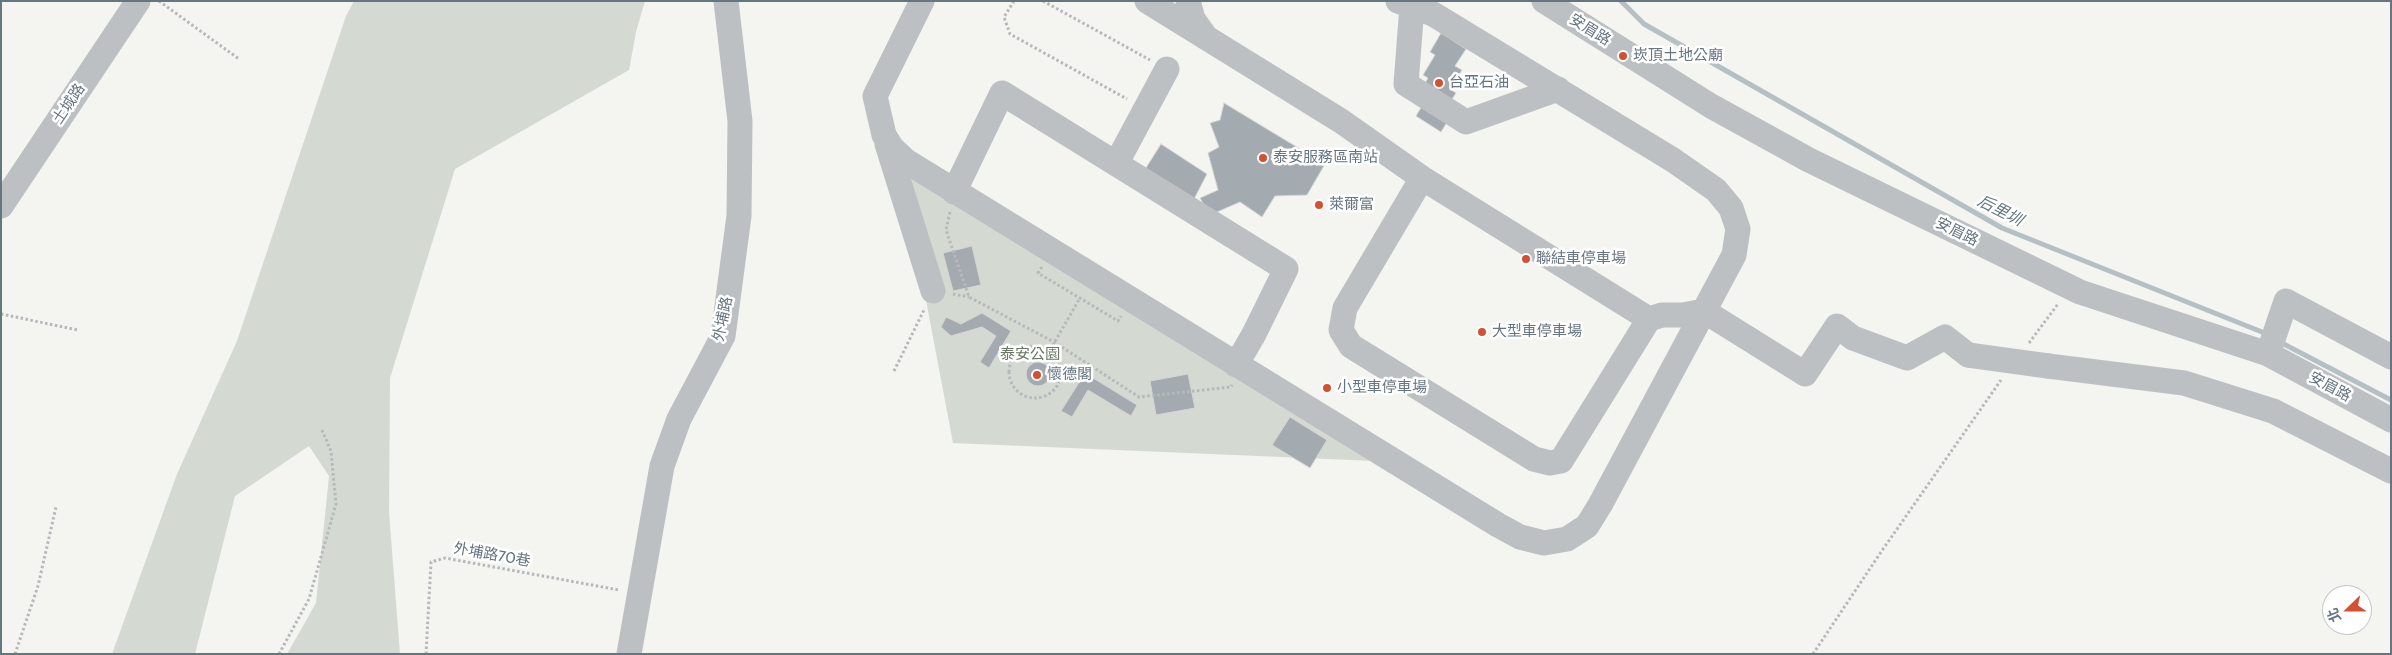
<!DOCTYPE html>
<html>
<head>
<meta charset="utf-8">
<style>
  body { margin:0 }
  #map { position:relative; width:2392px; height:655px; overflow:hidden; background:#f4f4f1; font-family:Cabin,"Noto Sans TC",sans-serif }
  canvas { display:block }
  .frame { position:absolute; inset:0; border:2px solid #667580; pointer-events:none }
  .north { position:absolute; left:2322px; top:585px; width:50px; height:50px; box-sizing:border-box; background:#fff; border:1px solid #c2c8cc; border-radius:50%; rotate:248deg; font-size:14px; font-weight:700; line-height:20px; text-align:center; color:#667580 }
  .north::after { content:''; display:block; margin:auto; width:18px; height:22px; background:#d35032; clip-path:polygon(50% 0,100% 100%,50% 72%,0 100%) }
</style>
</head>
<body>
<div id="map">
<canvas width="2392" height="655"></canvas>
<div class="frame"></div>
<div class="north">北</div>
</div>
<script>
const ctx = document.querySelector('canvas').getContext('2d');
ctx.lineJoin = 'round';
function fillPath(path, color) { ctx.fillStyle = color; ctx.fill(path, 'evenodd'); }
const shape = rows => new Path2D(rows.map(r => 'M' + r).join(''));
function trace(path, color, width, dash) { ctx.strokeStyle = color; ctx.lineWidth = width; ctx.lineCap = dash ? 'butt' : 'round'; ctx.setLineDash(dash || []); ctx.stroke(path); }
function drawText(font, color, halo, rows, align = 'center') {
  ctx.font = font + ' Cabin,"Noto Sans TC",sans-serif'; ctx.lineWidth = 5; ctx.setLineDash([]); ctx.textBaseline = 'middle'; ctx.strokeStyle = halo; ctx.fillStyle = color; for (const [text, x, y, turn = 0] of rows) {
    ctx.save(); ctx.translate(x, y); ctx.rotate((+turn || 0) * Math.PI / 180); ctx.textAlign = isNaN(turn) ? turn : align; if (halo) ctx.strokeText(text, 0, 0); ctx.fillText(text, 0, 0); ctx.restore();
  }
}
fillPath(shape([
  [354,1,645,1,636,32,629,70,455,169,390,378,389,512,400,654,287,654,316,603,329,476,309,446,235,496,195,654,112,654,177,474,237,341,346,16],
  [901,168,1375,461,953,443]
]), '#d4d9d1');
trace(shape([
  [1621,1,1644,24,2002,228,2267,334],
  [2278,341,2391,400]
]), '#b4c0c3', 5);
const building = shape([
  [1441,33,1466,49,1455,66,1462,70,1450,89,1456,93,1445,110,1452,114,1441,132,1416,116,1425,101,1417,97,1428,78,1423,75,1435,55,1430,52,1441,33],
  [1224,103,1325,164,1307,195,1275,196,1262,217,1240,202,1210,215,1200,198,1218,190,1208,153,1219,147,1210,123,1220,120,1224,103],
  [1161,144,1207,174,1192,203,1144,171,1161,144],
  [972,246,981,285,953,291,943,253,972,246],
  [982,313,1011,331,989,368,980,362,996,336,982,327,951,336,941,327,946,317,961,324,982,313],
  '1026 374a12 12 0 1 1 24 0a12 12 0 1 1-24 0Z',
  [1085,373,1137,405,1131,416,1088,390,1072,417,1061,411,1085,373],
  [1188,374,1195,408,1156,415,1150,381,1188,374],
  [1290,417,1327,440,1310,468,1272,445,1290,417]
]);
fillPath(building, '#a4abb0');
trace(building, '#d6d6d4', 1);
trace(shape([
  [159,1,239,59],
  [1014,1,1004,17,1010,34,1127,99],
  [1043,1,1150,60],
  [950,212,946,230,969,297,1054,342,1139,397,1231,387,1232,385],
  [1042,267,1038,273,1118,321,1121,316],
  [953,294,969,297],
  [1,314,78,330],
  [2029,343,2058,304],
  '1009 372a26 26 0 1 1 52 0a26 26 0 1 1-52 0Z',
  [1050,350,1080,298],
  [894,371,925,308],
  [15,654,38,586,56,507],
  [279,654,309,599,336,504,331,451,321,428],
  [426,654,431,562,445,558,619,590],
  [1813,654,1881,552,2001,380]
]), '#b6b9bb', 3, [2.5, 2.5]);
trace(shape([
  [922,1,875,96,884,135,892,148,906,161,1498,525,1520,537,1544,543,1567,539,1587,526,1600,505,1734,255,1738,229,1731,208,1716,190,1673,160,1433,14,1398,1],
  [1147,1,1341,121,1422,178,1649,319,1662,315,1683,315,1704,311,1805,374,1837,326,1853,338,1907,358,1945,337,1968,355],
  [1188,1,1193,19,1205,36],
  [1544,1,1711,106,1809,160,2080,292,2268,354,2391,420],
  [1412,6,1406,84,1466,122,1558,89],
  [887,144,933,291],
  [1116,164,1167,69],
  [1422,178,1345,308,1341,330,1351,346,1534,459,1550,463,1561,461,1649,319],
  [954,192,1002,93,1286,269,1254,334,1236,365],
  [1,206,138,1],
  [2268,354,2286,301,2391,357],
  [2048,366,2184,383,2273,411,2391,471],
  [629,654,662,466,679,419,723,336,739,216,740,121,726,1]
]), '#bcc0c3', 25);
trace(shape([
  [1968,355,2048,366]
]), '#bcc0c3', 25);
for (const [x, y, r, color] of [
  [1623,56,5,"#d35032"],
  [1439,83,5,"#d35032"],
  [1263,158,5,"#d35032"],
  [1319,205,5,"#d35032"],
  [1526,259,5,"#d35032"],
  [1482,332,5,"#d35032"],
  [1037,375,5,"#d35032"],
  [1327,388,5,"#d35032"]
]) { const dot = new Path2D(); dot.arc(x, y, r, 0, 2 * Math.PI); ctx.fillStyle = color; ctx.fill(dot); trace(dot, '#fff', 2); }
drawText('15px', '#667580', '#fff', [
  ["安眉路",1590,30,32],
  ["土城路",69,104,-56],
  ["安眉路",1957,232,26],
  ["外埔路",723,319,-78],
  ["安眉路",2330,387,28],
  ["外埔路70巷",492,555,10]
]);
drawText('15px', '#667580', '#fff', [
  ["崁頂土地公廟",1633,56],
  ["台亞石油",1449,83],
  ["泰安服務區南站",1273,158],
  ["萊爾富",1329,205],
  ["聯結車停車場",1536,259],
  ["大型車停車場",1492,332],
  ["懷德閣",1047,375],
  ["小型車停車場",1337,388]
], 'left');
drawText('15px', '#697764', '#fff', [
  ["泰安公園",1030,355]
]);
drawText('italic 16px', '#62777d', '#fff', [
  ["后里圳",2000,211,27]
]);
</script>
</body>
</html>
